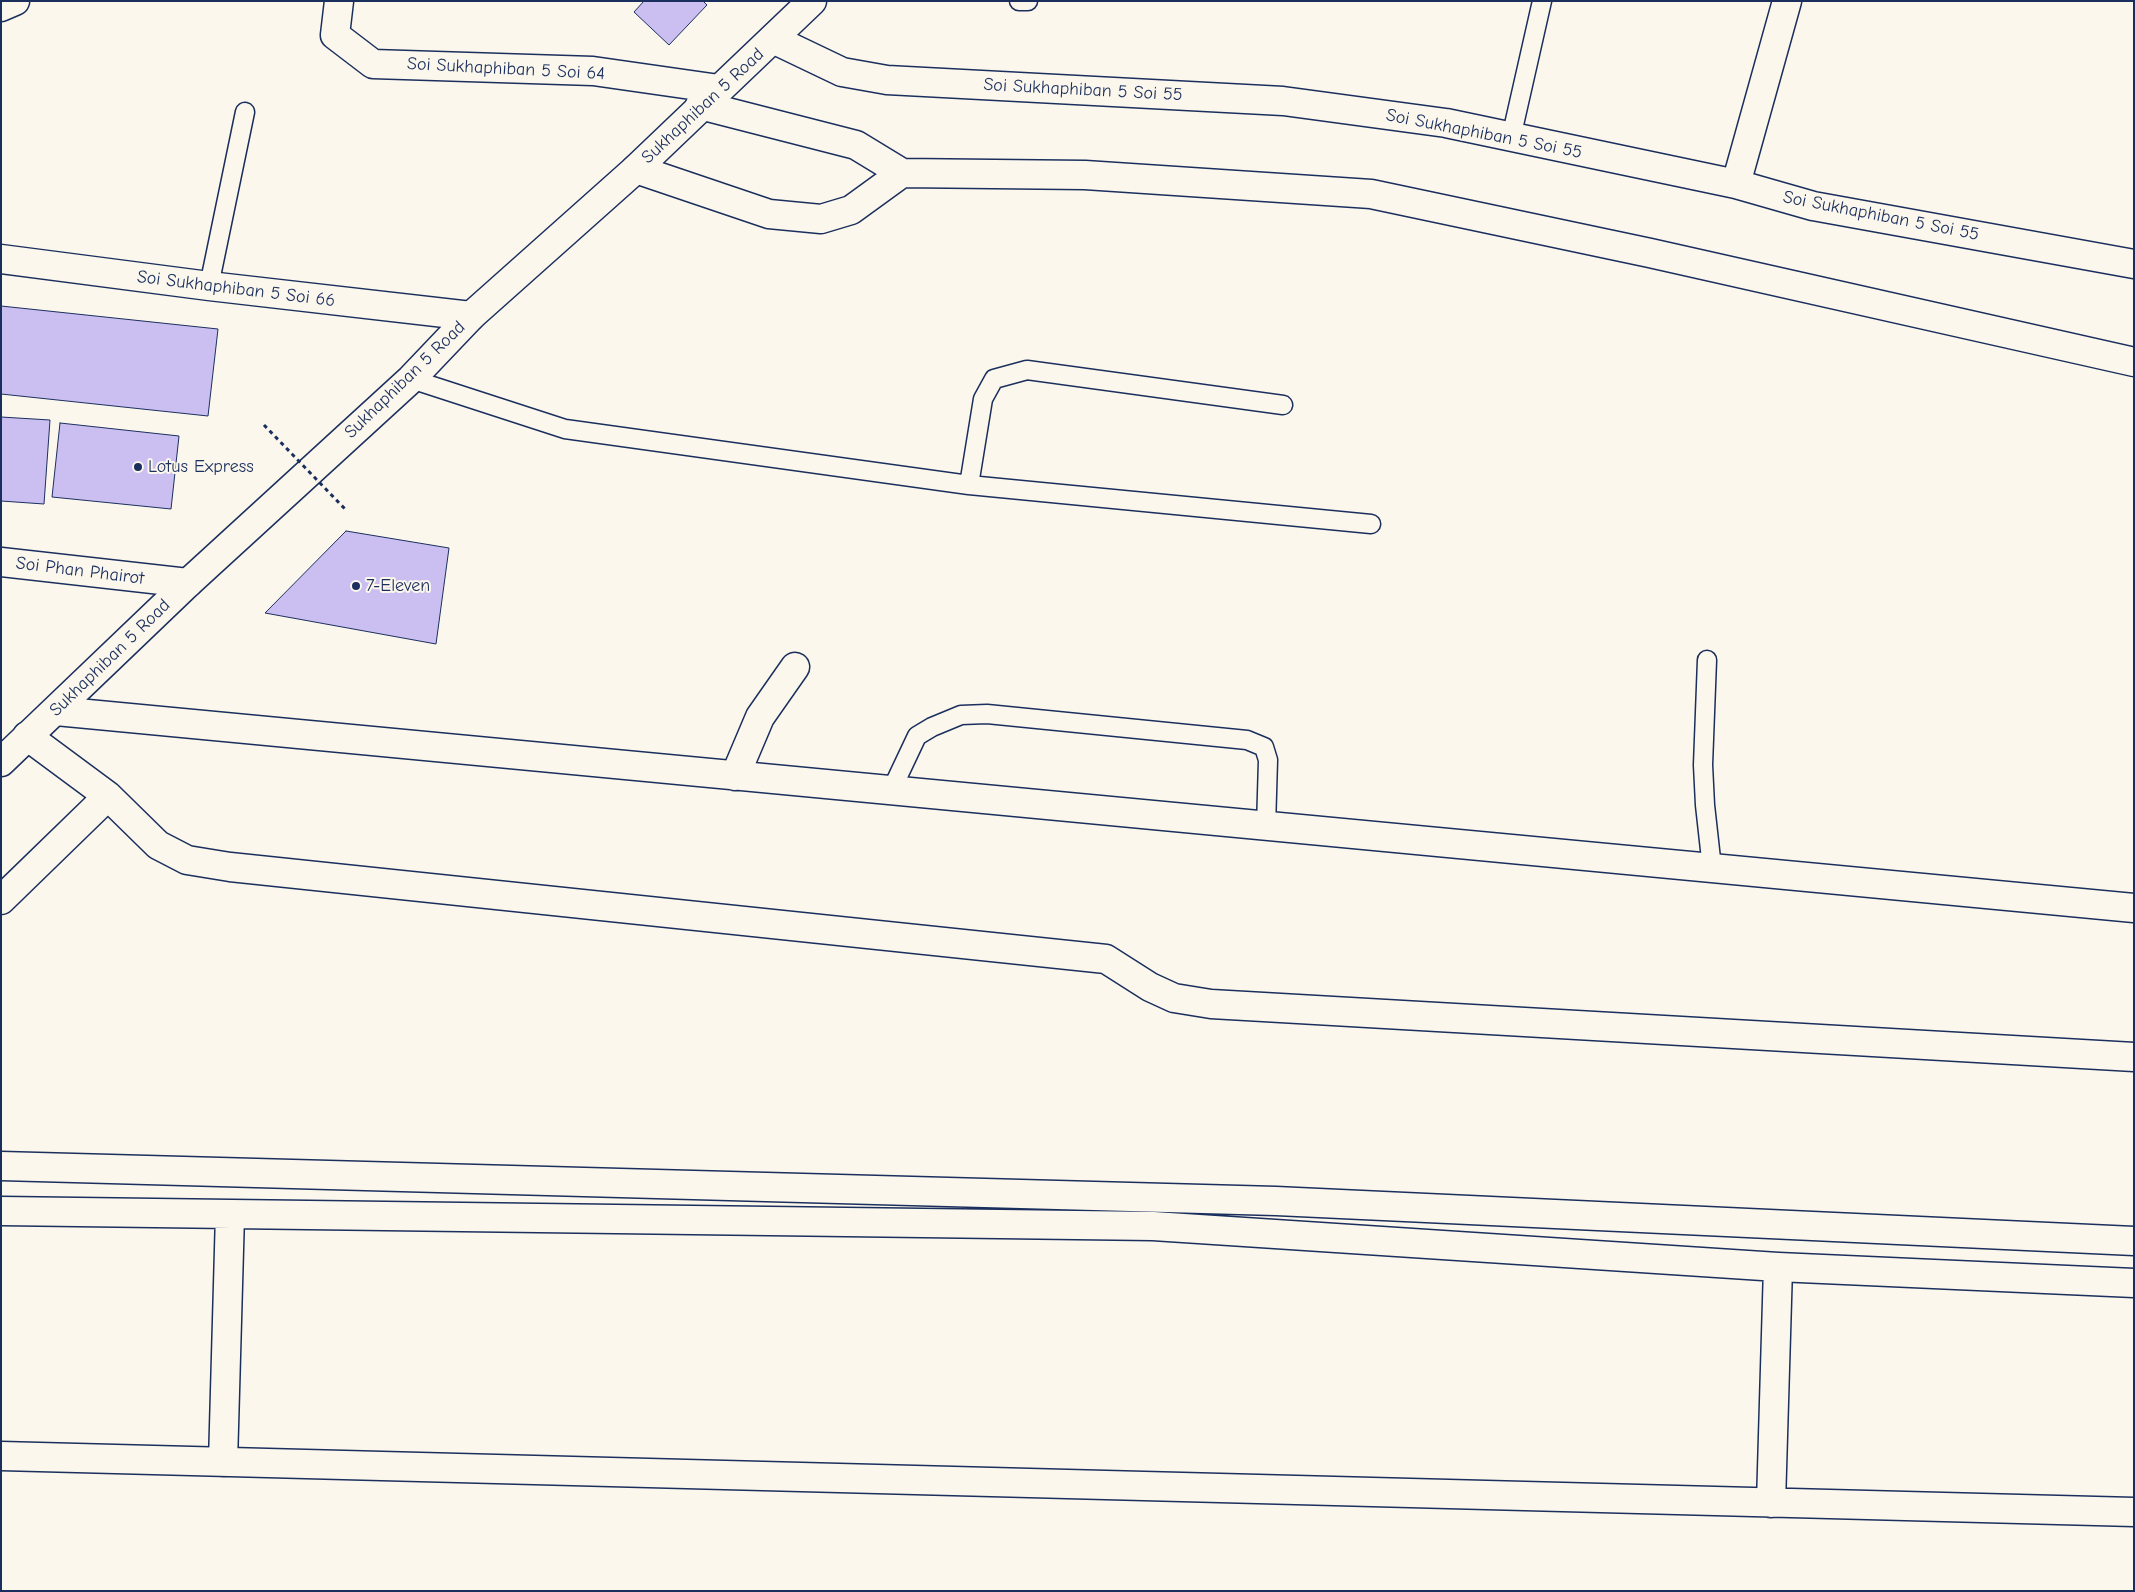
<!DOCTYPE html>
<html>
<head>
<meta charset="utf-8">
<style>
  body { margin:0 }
  #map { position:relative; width:2135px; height:1592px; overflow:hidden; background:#fbf7ec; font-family:"Comic Neue",sans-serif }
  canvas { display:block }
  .frame { position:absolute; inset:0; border:2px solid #1b2f5e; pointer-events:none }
</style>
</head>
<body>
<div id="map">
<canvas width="2135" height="1592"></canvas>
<div class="frame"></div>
</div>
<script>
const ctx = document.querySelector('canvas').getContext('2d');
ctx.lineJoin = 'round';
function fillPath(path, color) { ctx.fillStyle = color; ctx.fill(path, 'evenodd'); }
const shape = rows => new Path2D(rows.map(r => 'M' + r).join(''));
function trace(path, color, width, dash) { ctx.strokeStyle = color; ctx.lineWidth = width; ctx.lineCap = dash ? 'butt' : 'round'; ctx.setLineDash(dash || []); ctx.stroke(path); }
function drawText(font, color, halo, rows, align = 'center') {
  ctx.font = font + ' "Comic Neue",sans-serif'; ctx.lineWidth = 4; ctx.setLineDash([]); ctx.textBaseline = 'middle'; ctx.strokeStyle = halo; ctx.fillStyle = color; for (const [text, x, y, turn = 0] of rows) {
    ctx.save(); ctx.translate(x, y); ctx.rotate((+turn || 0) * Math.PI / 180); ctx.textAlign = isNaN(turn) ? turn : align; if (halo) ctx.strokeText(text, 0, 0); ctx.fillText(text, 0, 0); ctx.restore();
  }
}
const building = shape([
  [644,1,703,1,707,5,669,45,634,12,644,1],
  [1,306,218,329,208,416,1,394,1,306],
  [1,417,50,420,44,504,1,501,1,417],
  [60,423,179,436,171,509,52,497,60,423],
  [346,531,449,548,436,644,265,613,346,531]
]);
fillPath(building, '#cbbff1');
trace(building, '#1b2f5e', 1);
const lane = shape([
  [1019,1,1028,1],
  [1511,138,1542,1],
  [209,286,245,112],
  [411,379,565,429,969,485,1371,524],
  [969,485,983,399,994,379,1027,370,1283,405],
  [1707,660,1703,765,1705,805,1712,868],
  [891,791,917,736,932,727,961,715,987,714,1247,740,1264,747,1268,760,1266,827]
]);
const street = shape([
  [339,1,335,35,373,64,593,71,719,89],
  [1,7,15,1],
  [773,39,842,72,887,80,1283,101,1446,123,1736,184,1813,206,2134,264],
  [700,105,856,145,902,173,1085,175,1371,194,1650,253,2134,362],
  [636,169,769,214,821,219,851,210,902,173],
  [1736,184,1787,1],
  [1,259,209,286,471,316],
  [1,562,188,583],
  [56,711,2134,908],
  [27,736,108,796,158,845,187,860,230,867,1106,959,1150,987,1174,998,1211,1004,2134,1057],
  [735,776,760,717,795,667],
  [1,900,108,796],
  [1,1166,1276,1201,2134,1241],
  [1,1211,1153,1226,1778,1267,2134,1283],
  [1,1456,2134,1512],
  [223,1462,230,1214],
  [1771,1503,1778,1267]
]);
const secondary = shape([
  [1,762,188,583,411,379,471,316,636,169,812,1]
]);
trace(lane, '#1b2f5e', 21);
trace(street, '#1b2f5e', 31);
trace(secondary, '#1b2f5e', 31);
trace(lane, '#fbf7ec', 18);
trace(street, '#fbf7ec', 28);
trace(secondary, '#fbf7ec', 28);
trace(shape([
  [264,425,346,510]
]), '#1b2f5e', 3, [4, 4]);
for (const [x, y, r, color] of [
  [138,467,5,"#1b2f5e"],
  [356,586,5,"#1b2f5e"]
]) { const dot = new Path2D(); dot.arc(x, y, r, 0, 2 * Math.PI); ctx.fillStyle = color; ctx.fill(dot); trace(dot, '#fbf7ec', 2); }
drawText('18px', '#1b2f5e', '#fbf7ec', [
  ["Soi Sukhaphiban 5 Soi 64",506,69,3],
  ["Soi Sukhaphiban 5 Soi 55",1083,90,3],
  ["Sukhaphiban 5 Road",703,106,-43],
  ["Soi Sukhaphiban 5 Soi 55",1484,134,11],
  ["Soi Sukhaphiban 5 Soi 55",1881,216,11],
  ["Soi Sukhaphiban 5 Soi 66",236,289,7],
  ["Sukhaphiban 5 Road",405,380,-44],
  ["Soi Phan Phairot",80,571,7],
  ["Sukhaphiban 5 Road",110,658,-44]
]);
drawText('18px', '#1b2f5e', '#fbf7ec', [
  ["Lotus Express",148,467],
  ["7-Eleven",366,586]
], 'left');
</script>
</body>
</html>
